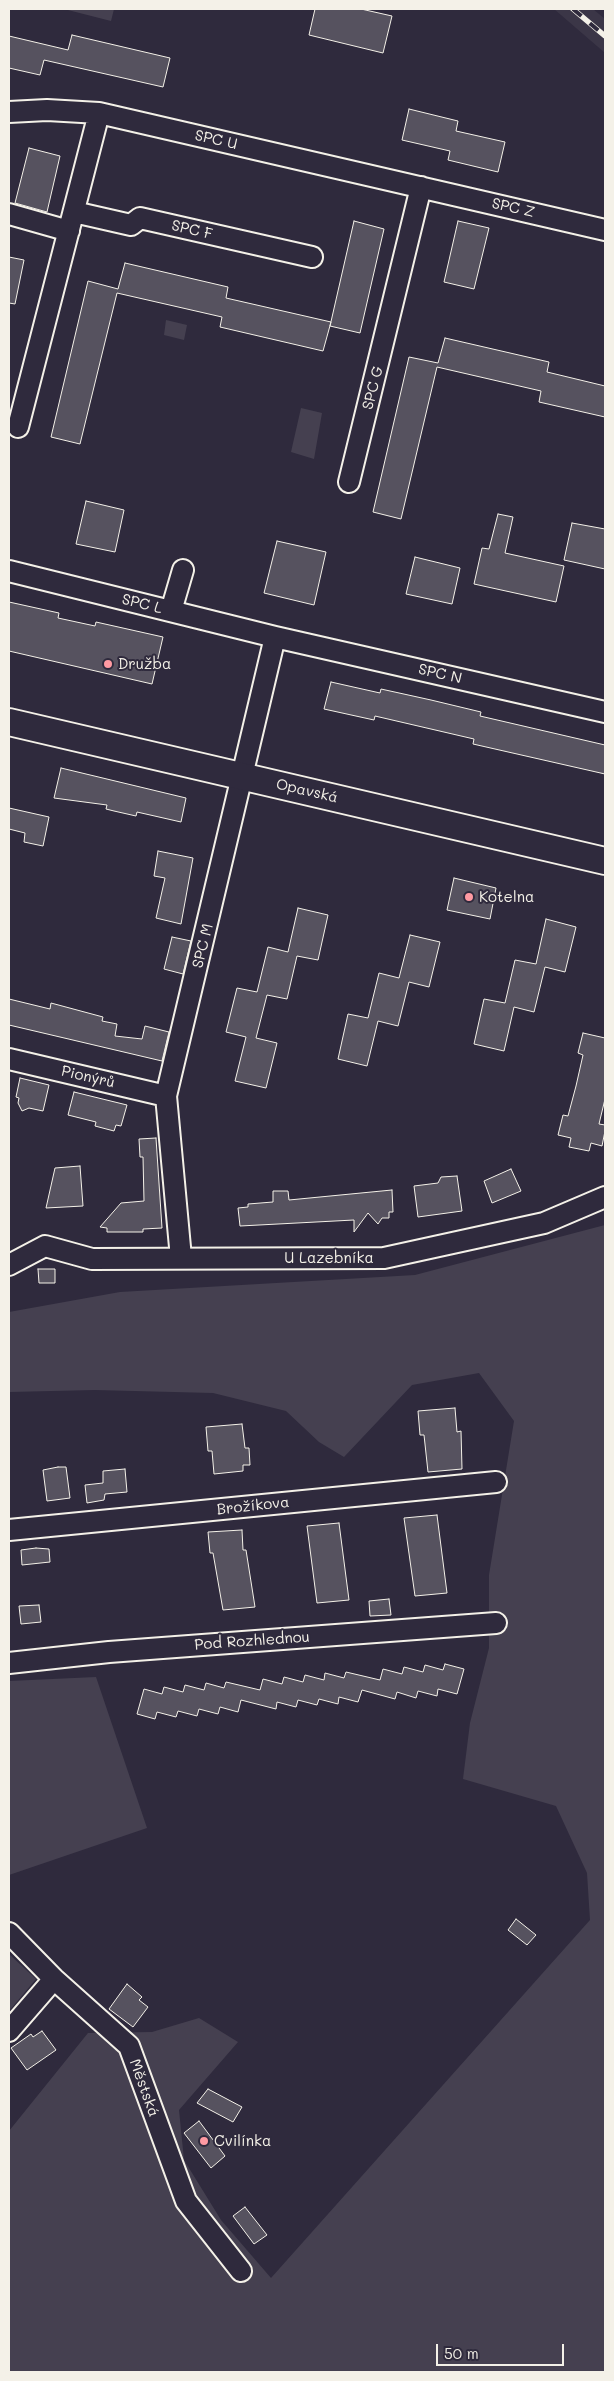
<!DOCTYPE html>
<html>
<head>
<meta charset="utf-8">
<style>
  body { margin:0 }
  #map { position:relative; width:614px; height:2381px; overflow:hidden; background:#2f2a3d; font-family:Mali,sans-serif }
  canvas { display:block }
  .frame { position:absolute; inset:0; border:10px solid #f4f1e8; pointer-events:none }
  .scale { position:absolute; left:436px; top:2344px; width:128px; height:22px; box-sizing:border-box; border:2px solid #f4f1e8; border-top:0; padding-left:6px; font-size:15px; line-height:18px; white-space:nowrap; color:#f4f1e8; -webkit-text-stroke:4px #2f2a3d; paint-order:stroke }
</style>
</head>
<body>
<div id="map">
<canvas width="614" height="2381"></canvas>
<div class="frame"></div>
<div class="scale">50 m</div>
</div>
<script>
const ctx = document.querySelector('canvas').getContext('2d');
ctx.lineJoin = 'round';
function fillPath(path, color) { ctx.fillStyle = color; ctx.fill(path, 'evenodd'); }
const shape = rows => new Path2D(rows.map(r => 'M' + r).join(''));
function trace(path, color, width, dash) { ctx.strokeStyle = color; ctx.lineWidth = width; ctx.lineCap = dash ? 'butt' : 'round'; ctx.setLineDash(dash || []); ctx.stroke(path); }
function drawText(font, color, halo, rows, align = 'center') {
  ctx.font = font + ' Mali,sans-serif'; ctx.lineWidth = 4; ctx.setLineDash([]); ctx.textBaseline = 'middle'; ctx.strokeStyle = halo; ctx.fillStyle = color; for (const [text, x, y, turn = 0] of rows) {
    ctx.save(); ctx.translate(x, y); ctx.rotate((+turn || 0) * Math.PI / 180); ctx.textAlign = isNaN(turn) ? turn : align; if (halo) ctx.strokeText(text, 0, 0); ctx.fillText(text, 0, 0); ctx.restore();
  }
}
fillPath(shape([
  [554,9,593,9,605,19,605,53]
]), '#3b3647');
fillPath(shape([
  [64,9,114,9,111,21],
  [166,320,187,325,184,340,164,335],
  [301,408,322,413,314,459,291,452],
  [605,1225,605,2372,9,2372,9,2131,88,2033,152,2032,199,2018,238,2042,179,2110,184,2160,221,2220,271,2278,590,1920,587,1873,556,1806,463,1779,470,1723,489,1648,489,1575,514,1421,479,1373,412,1385,344,1457,319,1442,286,1411,213,1393,95,1390,9,1392,9,1312,120,1292,415,1275],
  [96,1677,147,1828,9,1875,9,1681],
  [9,1954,36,1979,9,2011]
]), '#454050');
const building = shape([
  [315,9,361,9,392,16,383,53,309,35,315,9],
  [72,35,170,58,163,87,44,60,40,75,9,68,9,36,68,50,72,35],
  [409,109,458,121,456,131,505,142,498,172,448,160,450,151,402,140,409,109],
  [29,148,60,156,47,212,15,203,29,148],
  [354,221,384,229,360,333,330,326,354,221],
  [458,221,489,228,474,289,444,282,458,221],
  [9,257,24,260,15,304,9,303,9,257],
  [125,263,228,287,226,298,331,322,323,351,220,327,222,317,117,293,80,444,51,437,88,281,118,289,125,263],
  [445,338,549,362,547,372,605,386,605,417,539,402,541,391,437,367,401,519,373,512,409,357,438,363,445,338],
  [86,501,124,510,115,552,76,544,86,501],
  [498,514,513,517,505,553,564,566,556,602,474,584,482,548,489,549,498,514],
  [572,523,605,529,605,569,564,560,572,523],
  [277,541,326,552,314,605,264,593,277,541],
  [415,557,460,568,452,604,406,594,415,557],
  [9,602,59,613,58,618,95,626,96,622,163,637,152,684,9,651,9,602],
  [331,682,380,693,381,689,431,700,481,712,480,716,605,745,605,774,473,744,474,739,375,716,374,720,324,709,331,682],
  [61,768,186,798,181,822,137,812,136,816,114,811,106,809,107,805,54,798,61,768],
  [9,808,49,817,43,846,24,842,25,833,9,829,9,808],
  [158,851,193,858,181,924,156,918,165,878,154,876,158,851],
  [454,878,496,888,490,919,447,910,454,878],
  [298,908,328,915,318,960,297,956,287,999,267,995,256,1038,277,1043,266,1088,235,1081,246,1037,226,1032,237,988,257,992,268,947,288,952,298,908],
  [546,919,576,927,565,972,545,967,534,1012,514,1007,504,1051,474,1044,484,999,505,1003,515,960,536,964,546,919],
  [410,935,440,942,429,987,409,982,398,1026,378,1021,367,1066,338,1059,348,1014,368,1018,379,973,399,978,410,935],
  [172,937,191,941,183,974,164,969,172,937],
  [9,999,50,1009,51,1003,103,1017,102,1021,117,1024,115,1036,142,1039,145,1026,169,1032,162,1061,9,1025,9,999],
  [583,1033,605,1038,605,1099,599,1124,605,1125,605,1131,602,1146,591,1143,589,1151,569,1147,571,1138,558,1135,563,1115,568,1116,576,1086,583,1055,578,1053,583,1033],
  [20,1078,49,1085,43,1111,29,1108,22,1111,18,1103,19,1098,16,1097,20,1078],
  [74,1092,127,1105,121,1126,116,1125,114,1131,95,1126,96,1122,68,1115,74,1092],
  [156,1138,162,1228,143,1229,143,1232,107,1232,107,1228,100,1227,121,1203,144,1201,143,1157,140,1157,139,1139,156,1138],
  [80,1166,83,1206,46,1208,55,1168,80,1166],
  [511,1169,521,1191,492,1203,484,1181,511,1169],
  [457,1176,462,1211,418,1217,414,1186,438,1183,441,1177,457,1176],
  [392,1190,393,1212,389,1212,389,1218,382,1218,378,1224,368,1213,354,1232,354,1220,240,1226,238,1208,248,1207,248,1204,273,1202,273,1191,288,1191,289,1200,392,1190],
  [38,1269,55,1269,55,1283,39,1283,38,1269],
  [455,1408,457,1432,461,1431,462,1469,428,1472,424,1435,420,1435,418,1411,455,1408],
  [242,1424,245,1448,249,1448,250,1465,243,1465,243,1471,214,1474,212,1451,208,1451,206,1427,242,1424],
  [58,1467,66,1467,70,1498,47,1501,43,1470,58,1467],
  [125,1469,127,1492,105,1494,104,1500,87,1503,85,1485,103,1483,103,1471,125,1469],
  [437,1515,447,1593,415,1596,404,1518,437,1515],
  [339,1523,349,1600,317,1603,307,1526,339,1523],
  [242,1530,243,1550,246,1550,255,1607,223,1610,213,1553,210,1553,208,1532,242,1530],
  [36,1548,49,1549,50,1562,22,1565,21,1550,36,1548],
  [389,1599,391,1615,370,1616,369,1601,389,1599],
  [39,1605,41,1622,21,1624,19,1606,39,1605],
  [445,1664,464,1669,457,1694,438,1689,437,1696,418,1691,416,1698,397,1692,395,1699,362,1690,358,1702,339,1697,338,1704,319,1699,317,1705,298,1700,296,1707,277,1702,276,1709,241,1700,238,1712,220,1707,218,1714,199,1709,197,1716,178,1711,176,1717,157,1712,155,1719,137,1714,144,1689,162,1694,164,1687,183,1692,185,1685,204,1690,206,1683,224,1688,226,1682,260,1690,263,1679,282,1684,284,1677,303,1682,305,1675,324,1680,325,1673,344,1678,346,1672,380,1680,383,1669,402,1674,404,1667,423,1672,425,1665,443,1670,445,1664],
  [516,1919,536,1935,527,1945,508,1930,516,1919],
  [127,1984,142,1997,139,2000,148,2007,133,2027,109,2009,127,1984],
  [42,2031,56,2050,27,2070,11,2048,31,2034,33,2037,42,2031],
  [208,2089,242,2107,233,2122,197,2103,208,2089],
  [199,2121,225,2156,211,2168,184,2133,199,2121],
  [245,2207,267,2235,254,2244,233,2216,245,2207]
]);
fillPath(building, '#56525f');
trace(building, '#f4f1e8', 1);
const minor = shape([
  [9,112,47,110,99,113,605,230],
  [74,212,131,225,140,218,312,257],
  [9,214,69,231],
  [18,427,99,113],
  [349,482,421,187],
  [9,571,275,637,605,712],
  [171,611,183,570],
  [9,1059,166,1096],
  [181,1258,166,1096,275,637],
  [9,1265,45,1246,92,1259,384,1258,544,1223,605,1197],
  [9,1530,496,1482],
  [9,1663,109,1652,496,1623],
  [9,1933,54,1979,129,2046,186,2201,241,2271],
  [9,2031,54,1979]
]);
const major = shape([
  [9,722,605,861]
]);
trace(minor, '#f4f1e8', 24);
trace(major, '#f4f1e8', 30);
trace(minor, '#2f2a3d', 20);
trace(major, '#2f2a3d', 26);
const rail = shape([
  [573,9,605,36]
]);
trace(rail, '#f4f1e8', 5.5);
trace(rail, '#2f2a3d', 4, [11]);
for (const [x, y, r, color] of [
  [108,664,5,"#ff9aa2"],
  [469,897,5,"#ff9aa2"],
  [204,2141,5,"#ff9aa2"]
]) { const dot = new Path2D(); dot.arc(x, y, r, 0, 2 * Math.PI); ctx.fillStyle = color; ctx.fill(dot); trace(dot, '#2f2a3d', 2); }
drawText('15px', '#f4f1e8', '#2f2a3d', [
  ["SPC U",216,140,13],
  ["SPC Z",513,208,13],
  ["SPC F",192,230,13],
  ["SPC G",373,388,-76],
  ["SPC L",142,604,14],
  ["SPC N",440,674,13],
  ["Opavská",307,791,13],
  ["SPC M",203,946,-76],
  ["Pionýrů",88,1077,13],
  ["U Lazebníka",329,1258],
  ["Brožíkova",253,1506,-6],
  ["Pod Rozhlednou",252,1641,-4],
  ["Městská",144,2088,70]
]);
drawText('15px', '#f4f1e8', '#2f2a3d', [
  ["Družba",118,664],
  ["Kotelna",479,897],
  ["Cvilínka",214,2141]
], 'left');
</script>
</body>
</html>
